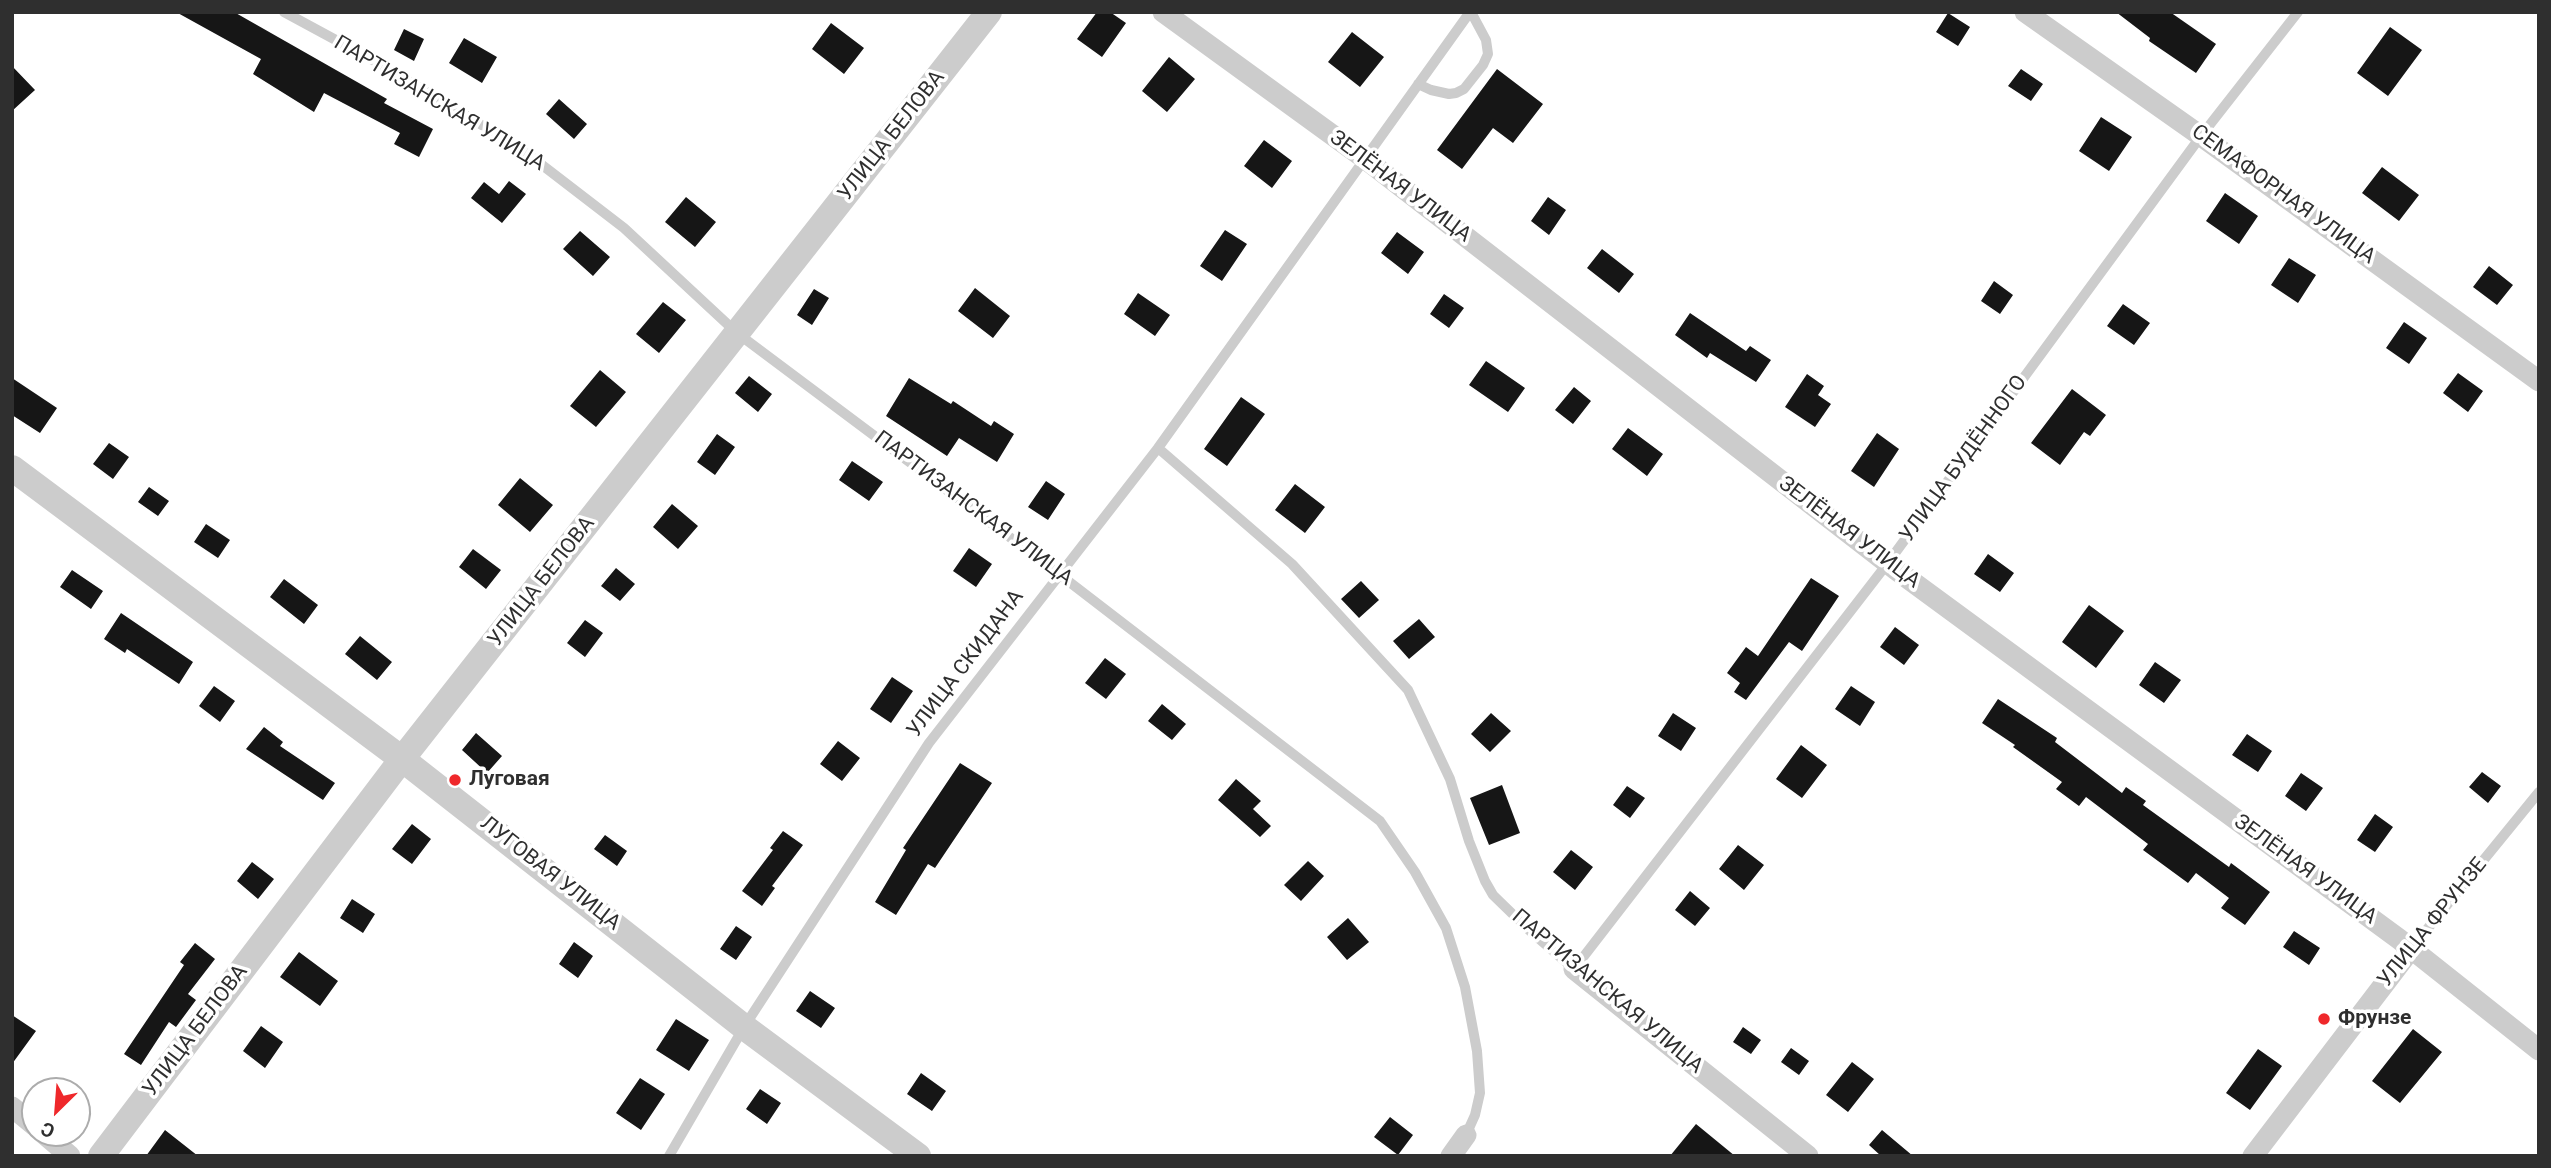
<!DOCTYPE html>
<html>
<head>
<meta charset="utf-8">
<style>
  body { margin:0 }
  #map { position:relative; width:2551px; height:1168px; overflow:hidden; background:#fff; font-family:Roboto,sans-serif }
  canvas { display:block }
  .frame { position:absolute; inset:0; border:14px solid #2f2f2f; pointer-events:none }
  .north { position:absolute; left:21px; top:1077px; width:70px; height:70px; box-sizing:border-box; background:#fff; border:2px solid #acacac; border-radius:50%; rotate:205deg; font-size:19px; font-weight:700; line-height:28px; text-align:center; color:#2f2f2f }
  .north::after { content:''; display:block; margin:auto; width:24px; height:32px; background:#ef282b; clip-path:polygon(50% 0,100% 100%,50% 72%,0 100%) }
</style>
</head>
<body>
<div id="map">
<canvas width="2551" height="1168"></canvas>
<div class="frame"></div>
<div class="north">С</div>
</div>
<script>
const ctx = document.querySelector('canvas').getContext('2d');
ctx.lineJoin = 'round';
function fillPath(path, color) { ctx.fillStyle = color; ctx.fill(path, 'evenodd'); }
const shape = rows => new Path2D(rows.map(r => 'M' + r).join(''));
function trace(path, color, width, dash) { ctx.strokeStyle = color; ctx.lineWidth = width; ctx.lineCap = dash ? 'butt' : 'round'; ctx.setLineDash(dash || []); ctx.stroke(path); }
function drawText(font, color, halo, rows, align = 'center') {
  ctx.font = font + ' Roboto,sans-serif'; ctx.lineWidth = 7; ctx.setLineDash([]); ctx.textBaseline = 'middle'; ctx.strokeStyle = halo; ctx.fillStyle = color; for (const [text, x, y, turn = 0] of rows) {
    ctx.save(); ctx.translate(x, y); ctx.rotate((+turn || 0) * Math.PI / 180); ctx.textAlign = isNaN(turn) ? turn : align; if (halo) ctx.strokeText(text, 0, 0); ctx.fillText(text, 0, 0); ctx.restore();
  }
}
fillPath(shape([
  [176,12,234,12,387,99,384,103,433,129,419,157,394,144,400,133,324,93,314,112,253,74,261,59],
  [1097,12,1110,12,1126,23,1102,57,1077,39],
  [2116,12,2170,12,2216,44,2196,73,2149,41,2150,38],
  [1948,13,1970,27,1958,46,1936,32],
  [831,23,864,48,844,74,812,49],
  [2390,27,2422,50,2388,96,2357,73],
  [404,29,424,39,414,61,394,50],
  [1352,32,1384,57,1360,87,1328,62],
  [464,38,497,57,482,83,449,63],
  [1169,57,1195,79,1167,112,1142,91],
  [12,66,35,90,12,111],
  [1497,69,1543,104,1513,143,1493,128,1462,169,1437,150],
  [2021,69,2043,84,2031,101,2008,86],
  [559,99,587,124,574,139,546,114],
  [2101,117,2132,137,2109,171,2079,151],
  [1264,140,1292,161,1272,188,1244,166],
  [2382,167,2419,195,2399,221,2362,193],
  [509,181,526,194,502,223,471,198,484,182,499,194],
  [2225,193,2258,216,2239,244,2206,221],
  [686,197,716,222,695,247,665,222],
  [1548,197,1566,210,1549,235,1531,221],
  [1225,230,1247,244,1222,281,1200,266],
  [580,231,610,257,593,276,563,249],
  [1397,232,1424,252,1408,274,1381,253],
  [1602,249,1634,274,1619,293,1587,268],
  [2289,258,2316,275,2298,303,2271,285],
  [2489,266,2513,285,2497,305,2473,287],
  [1994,281,2013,295,2000,314,1981,301],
  [975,288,1010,316,993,338,958,311],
  [814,289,829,298,812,325,797,315],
  [1138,293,1170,315,1155,336,1124,314],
  [1444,294,1464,308,1449,328,1430,314],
  [663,302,686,320,659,353,636,334],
  [2123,304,2150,323,2134,345,2107,326],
  [1690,313,1746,351,1750,346,1771,360,1756,382,1710,353,1707,358,1675,335],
  [2404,322,2427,338,2409,364,2386,348],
  [1486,361,1525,388,1508,412,1469,385],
  [600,370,626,392,596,427,570,406],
  [2458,373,2483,391,2468,412,2443,393],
  [1807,374,1824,386,1818,395,1831,404,1815,427,1785,407],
  [749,376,772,394,758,412,735,393],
  [12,378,57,408,40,433,12,415],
  [909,378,951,404,953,401,991,426,994,421,1014,434,997,462,959,438,947,456,886,416],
  [1574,387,1591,401,1573,424,1555,410],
  [2072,389,2106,415,2090,436,2084,432,2060,465,2031,443],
  [1241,397,1265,414,1227,466,1204,449],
  [1628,428,1663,454,1647,476,1612,449],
  [1877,433,1899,449,1874,487,1851,471],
  [717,434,735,447,715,475,697,462],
  [109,443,129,457,113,479,93,464],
  [852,461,883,482,869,501,839,480],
  [520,478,553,505,530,532,498,505],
  [1046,481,1065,494,1048,520,1028,507],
  [1295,484,1325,507,1305,533,1275,510],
  [149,487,169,501,158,516,138,502],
  [672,504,698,526,678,549,653,527],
  [206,524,230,540,218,558,194,542],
  [969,548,992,564,976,587,953,571],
  [473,549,501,570,486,589,459,567],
  [1988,554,2014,573,2000,592,1974,574],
  [616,568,635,584,620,601,601,586],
  [72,570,103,591,91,609,60,587],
  [1811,578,1839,596,1802,651,1789,642,1746,700,1734,692,1740,683,1727,673,1746,647,1758,656],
  [284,579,318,605,304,624,270,597],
  [1361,581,1379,600,1359,618,1341,599],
  [2089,605,2124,631,2096,668,2062,642],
  [121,613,193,662,179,684,127,649,125,653,104,639],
  [1419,619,1435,637,1409,659,1393,641],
  [585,620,603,633,585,657,567,643],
  [1895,627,1919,645,1904,665,1880,647],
  [360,636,392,662,377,680,345,654],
  [1105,658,1126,674,1106,699,1085,683],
  [2155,662,2181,680,2164,703,2139,685],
  [892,677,913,691,891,723,870,709],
  [214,686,235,701,220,722,199,706],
  [1851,686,1875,702,1860,726,1835,709],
  [1998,699,2057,738,2055,742,2122,793,2126,787,2146,801,2143,805,2229,867,2231,863,2270,892,2245,925,2221,908,2229,898,2196,873,2188,883,2143,850,2148,844,2086,797,2079,806,2056,789,2062,782,2013,747,2015,745,1982,723],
  [1162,704,1186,724,1172,740,1148,721],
  [1491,713,1511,731,1490,752,1471,734],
  [1673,713,1696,728,1681,751,1658,736],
  [264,727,283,742,280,746,335,783,323,800,246,749],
  [476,733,502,756,487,773,462,750],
  [2247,734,2272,751,2258,772,2232,755],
  [838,741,860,758,842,781,820,764],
  [1801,745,1827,765,1802,798,1776,779],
  [960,763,992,783,935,868,928,864,896,915,875,902,906,850,903,848],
  [2482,772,2501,786,2488,803,2469,787],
  [2301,773,2323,788,2306,811,2285,796],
  [1236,779,1261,801,1253,809,1271,826,1260,837,1218,800],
  [1502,785,1520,833,1489,845,1470,798],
  [1627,786,1645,798,1630,818,1613,805],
  [2375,814,2393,827,2375,852,2357,840],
  [412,824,431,839,412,864,392,849],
  [783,831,803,845,772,886,775,888,762,906,742,891,773,850,770,848],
  [605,835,627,851,617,866,594,849],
  [1738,845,1764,865,1744,890,1719,869],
  [1571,850,1593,867,1575,890,1553,872],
  [1308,861,1324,876,1301,901,1284,885],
  [252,862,274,879,258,899,237,881],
  [1690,891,1710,908,1695,926,1675,910],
  [352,899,375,914,363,933,340,918],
  [1348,918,1369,942,1347,960,1327,937],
  [736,926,752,937,736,960,720,949],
  [2294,931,2320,948,2309,965,2283,947],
  [574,942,593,956,578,978,559,964],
  [195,943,215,959,188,994,196,1000,176,1027,169,1022,141,1065,124,1054,184,965,180,962],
  [299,952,338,981,320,1006,280,977],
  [810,991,835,1008,821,1028,796,1011],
  [12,1015,36,1031,12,1064],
  [676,1019,709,1040,689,1071,656,1050],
  [261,1026,283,1042,265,1068,243,1051],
  [1743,1027,1761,1040,1751,1054,1733,1042],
  [2413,1029,2442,1052,2400,1103,2372,1081],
  [1791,1048,1809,1061,1799,1075,1781,1062],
  [2258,1049,2282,1066,2250,1110,2226,1093],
  [1852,1062,1874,1079,1848,1112,1826,1095],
  [921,1073,946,1091,932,1111,907,1094],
  [640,1078,665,1094,641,1130,616,1113],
  [760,1089,781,1103,767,1124,746,1109],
  [1390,1117,1413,1135,1398,1155,1374,1137],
  [1696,1124,1735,1156,1670,1156],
  [165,1130,198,1156,146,1156],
  [1882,1130,1913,1156,1881,1156,1869,1145]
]), '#161616');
trace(shape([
  [284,12,382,65,520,148,624,228,737,333,1059,574,1380,821,1415,872,1446,928,1465,987,1477,1051,1480,1093,1475,1115,1466,1135],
  [1418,84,1431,90,1449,94,1456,93,1464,89,1483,65,1488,54,1486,40,1471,12],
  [1158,448,1292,564,1408,690,1450,779,1469,841,1485,881,1493,895,1530,931,1574,969,1887,564,2201,136,2298,12],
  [2411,949,2539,792],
  [669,1156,744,1027,929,743,1158,448,1470,12]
]), '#ccc', 10);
trace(shape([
  [1163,12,1364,158,1895,569,2399,939,2539,1050],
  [2025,12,2201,136,2539,381],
  [1574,969,1808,1156],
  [12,1107,35,1126],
  [43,1133,70,1156],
  [1451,1156,1466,1135],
  [2253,1156,2411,949]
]), '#ccc', 21);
trace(shape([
  [12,468,402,759,744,1027,918,1156],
  [101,1156,402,759,989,12]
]), '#ccc', 26);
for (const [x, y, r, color] of [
  [455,780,7,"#ef282b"],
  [2324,1019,7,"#ef282b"]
]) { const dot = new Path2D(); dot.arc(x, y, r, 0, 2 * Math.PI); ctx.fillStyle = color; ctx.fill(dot); trace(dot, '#fff', 2.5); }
drawText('21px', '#2f2f2f', '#fff', [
  ["ПАРТИЗАНСКАЯ УЛИЦА",439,104,31],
  ["УЛИЦА БЕЛОВА",892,136,-52],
  ["ЗЕЛЁНАЯ УЛИЦА",1400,187,37],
  ["СЕМАФОРНАЯ УЛИЦА",2283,195,36],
  ["УЛИЦА БУДЁННОГО",1964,459,-54],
  ["ПАРТИЗАНСКАЯ УЛИЦА",973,509,37],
  ["ЗЕЛЁНАЯ УЛИЦА",1849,533,37],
  ["УЛИЦА БЕЛОВА",542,582,-52],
  ["УЛИЦА СКИДАНА",966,664,-53],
  ["ЗЕЛЁНАЯ УЛИЦА",2305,870,36],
  ["ЛУГОВАЯ УЛИЦА",550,874,38],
  ["УЛИЦА ФРУНЗЕ",2433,923,-51],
  ["ПАРТИЗАНСКАЯ УЛИЦА",1607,992,40],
  ["УЛИЦА БЕЛОВА",196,1031,-53]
]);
drawText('bold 21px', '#2f2f2f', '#fff', [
  ["Луговая",469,780],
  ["Фрунзе",2338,1019]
], 'left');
</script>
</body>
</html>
